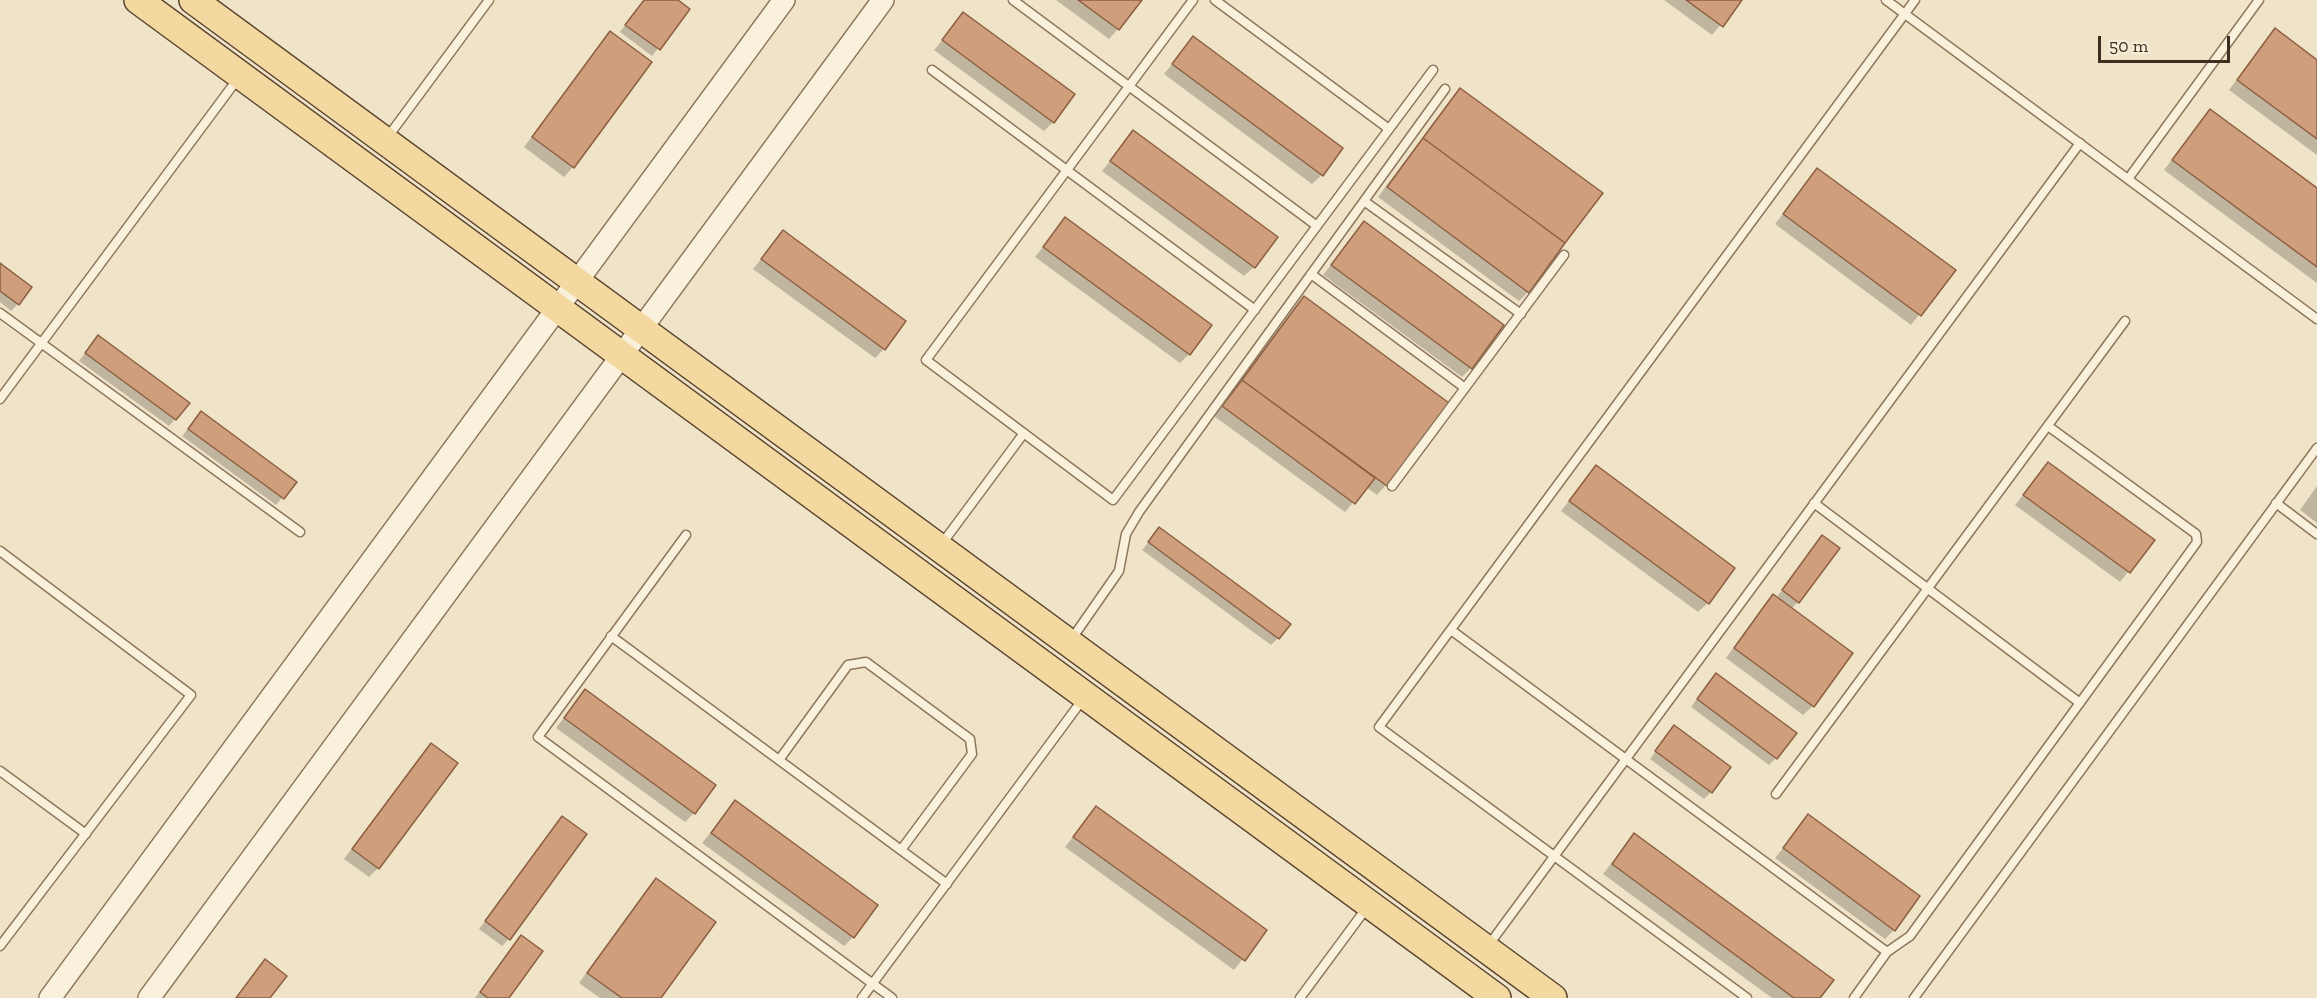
<!DOCTYPE html>
<html>
<head>
<meta charset="utf-8">
<style>
  body { margin:0 }
  #map { position:relative; width:2317px; height:998px; overflow:hidden; background:#f0e4c8; font-family:"Zilla Slab",serif }
  canvas { display:block }
  .scale { position:absolute; left:2098px; top:36px; width:132px; height:27px; box-sizing:border-box; border:3px solid #3d2e20; border-top:0; padding-left:8px; font-size:18px; line-height:21px; white-space:nowrap; color:#3d2e20; -webkit-text-stroke:4px #f7eed8; paint-order:stroke }
</style>
</head>
<body>
<div id="map">
<canvas width="2317" height="998"></canvas>
<div class="scale">50 m</div>
</div>
<script>
const ctx = document.querySelector('canvas').getContext('2d');
ctx.lineJoin = 'round';
function fillPath(path, color) { ctx.fillStyle = color; ctx.fill(path, 'evenodd'); }
const shape = rows => new Path2D(rows.map(r => 'M' + r).join(''));
function trace(path, color, width, dash) { ctx.strokeStyle = color; ctx.lineWidth = width; ctx.lineCap = dash ? 'butt' : 'round'; ctx.setLineDash(dash || []); ctx.stroke(path); }
fillPath(shape([
  [644,0,675,0,688,9,652,56,620,32],
  [1056,0,1139,0,1118,29,1109,39],
  [1664,0,1741,0,1712,35],
  [964,14,1053,122,1044,131,934,50],
  [2275,30,2317,61,2317,155,2229,90,2266,40],
  [610,33,650,63,573,167,564,177,524,147,601,43],
  [1193,38,1322,175,1312,184,1164,74],
  [1460,90,1528,292,1519,301,1378,197,1451,99],
  [2210,111,2317,190,2317,283,2164,170],
  [1133,132,1254,267,1244,276,1102,171],
  [1818,170,1954,270,1911,325,1775,224],
  [1065,219,1189,354,1180,363,1035,257],
  [1364,223,1471,368,1462,377,1323,275],
  [783,232,884,349,875,358,753,269],
  [0,265,18,304,11,311,0,302],
  [1304,298,1446,403,1386,485,1377,495,1366,487,1345,512,1214,416,1295,307],
  [92,344,175,419,169,426,79,361],
  [201,413,295,482,276,505,182,436],
  [2048,464,2153,541,2120,582,2015,505],
  [1596,467,1708,603,1698,612,1561,511],
  [2317,486,2317,523,2300,510],
  [1160,529,1278,638,1271,645,1142,550],
  [1816,544,1798,602,1791,609,1813,706,1803,715,1726,658,1764,605,1773,596,1776,598],
  [1709,682,1776,758,1769,765,1691,707],
  [585,691,694,813,685,822,556,728],
  [1668,734,1711,792,1704,799,1650,759],
  [431,745,378,868,369,877,344,859,422,754],
  [735,802,853,937,844,946,702,843],
  [1096,808,1265,931,1234,970,1065,847],
  [1809,816,1894,930,1885,939,1775,858],
  [562,818,509,939,502,946,479,929],
  [1634,835,1819,998,1772,998,1603,874],
  [657,880,659,998,600,998,579,983,647,889],
  [521,937,507,998,475,998,514,944]
]), '#0003');
const building = shape([
  [644,0,678,0,690,9,660,50,625,25,644,0],
  [1078,0,1142,0,1119,30,1078,0],
  [1686,0,1742,0,1723,27,1686,0],
  [963,12,1075,94,1054,123,942,40,963,12],
  [2275,28,2317,60,2317,139,2237,80,2275,28],
  [610,31,652,62,574,168,532,137,610,31],
  [1193,36,1343,148,1323,176,1172,64,1193,36],
  [1460,88,1603,193,1565,243,1423,138,1460,88],
  [2210,109,2317,188,2317,267,2172,160,2210,109],
  [1133,130,1278,237,1255,268,1110,161,1133,130],
  [1423,138,1565,243,1529,293,1387,187,1423,138],
  [1817,168,1956,270,1921,316,1783,214,1817,168],
  [1065,217,1212,325,1190,355,1043,247,1065,217],
  [1364,221,1504,325,1472,369,1331,265,1364,221],
  [783,230,906,321,885,350,761,259,783,230],
  [0,263,32,287,19,305,0,291,0,263],
  [1304,296,1449,403,1387,486,1242,380,1304,296],
  [98,335,190,403,176,420,85,353,98,335],
  [1242,380,1375,478,1355,504,1222,406,1242,380],
  [201,411,297,482,284,499,188,429,201,411],
  [2048,462,2155,540,2130,573,2023,495,2048,462],
  [1596,465,1735,568,1709,604,1569,501,1596,465],
  [1159,527,1291,624,1279,639,1148,542,1159,527],
  [1822,535,1840,548,1799,603,1782,590,1822,535],
  [1773,594,1853,653,1814,707,1734,648,1773,594],
  [1716,673,1797,733,1777,759,1697,699,1716,673],
  [585,689,716,785,695,814,564,718,585,689],
  [1674,725,1731,767,1712,793,1655,751,1674,725],
  [431,743,458,763,379,869,352,849,431,743],
  [735,800,878,905,854,938,711,833,735,800],
  [1096,806,1267,930,1245,961,1073,837,1096,806],
  [1808,814,1920,896,1895,931,1783,848,1808,814],
  [562,816,587,834,510,940,485,921,562,816],
  [1634,833,1834,980,1820,998,1794,998,1612,864,1634,833],
  [656,878,716,922,661,998,622,998,587,973,656,878],
  [521,935,543,951,509,998,488,998,480,992,521,935],
  [265,959,287,976,270,998,236,998,265,959]
]);
fillPath(building, '#cf9f7d');
trace(building, '#8d5f41', 1.5);
const service = shape([
  [1013,0,1317,226],
  [1193,0,926,360,1113,500,1433,70],
  [1215,0,1389,129],
  [1886,0,2317,319],
  [932,70,1255,310],
  [387,138,489,0],
  [2128,179,2259,0],
  [1364,201,1521,314],
  [1311,274,1465,388],
  [0,313,300,532],
  [0,399,239,77],
  [1392,486,1564,255],
  [1814,503,2080,703],
  [2276,503,2317,534],
  [686,535,538,737,892,998],
  [941,545,1024,433],
  [0,551,191,695,0,946],
  [1451,630,1887,952],
  [611,636,947,884],
  [1071,640,1119,571,1126,534,1139,512,1445,89],
  [779,760,848,665,866,662,970,739,972,754,901,850],
  [0,771,86,834],
  [1776,794,2125,321],
  [1488,946,2080,143],
  [862,998,1083,699],
  [1300,998,1368,906],
  [1747,998,1379,727,1915,0],
  [1854,998,1887,952,1910,936,2197,542,2196,534,2048,426],
  [1914,998,2317,448]
]);
const tertiary = shape([
  [50,998,784,0],
  [149,998,883,0]
]);
const primary = shape([
  [138,0,1497,998],
  [193,0,1553,998]
]);
trace(service, '#8d765c', 11);
trace(tertiary, '#8d765c', 24);
trace(primary, '#5b4430', 30);
trace(service, '#faf1dc', 8);
trace(tertiary, '#faf1dc', 21);
trace(primary, '#f3d9a0', 27);
</script>
</body>
</html>
